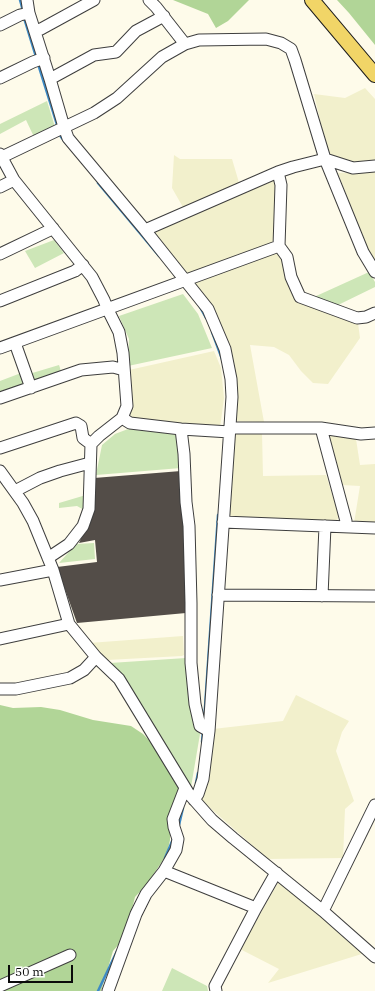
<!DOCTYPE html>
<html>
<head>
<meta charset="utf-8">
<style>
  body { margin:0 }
  #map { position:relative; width:375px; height:991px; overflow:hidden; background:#fefbea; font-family:"IBM Plex Serif",serif }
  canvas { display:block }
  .scale { position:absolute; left:8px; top:965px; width:65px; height:18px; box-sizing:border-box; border:2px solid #0b0b0b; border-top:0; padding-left:5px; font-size:12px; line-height:14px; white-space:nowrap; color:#0b0b0b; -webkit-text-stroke:3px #fff; paint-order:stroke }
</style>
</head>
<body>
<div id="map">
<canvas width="375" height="991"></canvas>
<div class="scale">50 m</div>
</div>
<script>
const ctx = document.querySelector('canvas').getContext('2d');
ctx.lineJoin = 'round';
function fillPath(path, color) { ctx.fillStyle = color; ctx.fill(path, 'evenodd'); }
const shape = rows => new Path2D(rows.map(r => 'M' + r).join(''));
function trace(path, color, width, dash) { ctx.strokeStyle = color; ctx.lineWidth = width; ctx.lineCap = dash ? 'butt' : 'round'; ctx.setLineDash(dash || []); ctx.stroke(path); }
fillPath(shape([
  [365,88,375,99,375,162,353,163,328,154,314,94,345,98],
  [174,155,180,159,232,159,240,186,184,209,172,188],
  [375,172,375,261,366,246,338,173],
  [275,177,276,187,275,239,271,243,193,273,185,273,155,236,157,229],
  [278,251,282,258,298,301,358,323,360,338,328,384,313,383,301,371,289,355,274,347,250,345,264,422,235,421,237,389,230,345,212,309,191,282],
  [214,351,221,368,224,398,220,428,130,417,129,370],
  [235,433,262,433,263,476,326,475,339,516,336,522,229,518],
  [323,433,356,439,360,465,375,464,375,524,354,523,360,486,342,485],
  [183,636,184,655,182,656,107,660,89,643],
  [296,695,349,721,342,732,336,751,354,801,345,809,343,858,268,859,200,799,213,729,283,721],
  [279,881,365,953,268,983,279,969,240,949]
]), '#f2f0cc');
fillPath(shape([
  [47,101,55,127,35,139,26,120,0,134,0,124],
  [54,240,64,253,35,268,25,251],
  [369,272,375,282,375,287,336,306,314,297],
  [183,294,198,314,212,348,128,366,129,339,119,316],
  [59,365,62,374,32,383,29,374],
  [21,373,26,386,0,395,0,381],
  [128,429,180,435,181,468,96,475,102,445,115,434],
  [86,495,84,510,77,506,59,508,59,503],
  [94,543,95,559,59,563,76,544],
  [186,658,195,715,200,734,191,787,126,680,110,663],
  [172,968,207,986,208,991,162,991]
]), '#cde6b7');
fillPath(shape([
  [173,0,249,0,228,21,216,28,208,14],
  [337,0,375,0,375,45,349,13],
  [0,705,13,708,41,707,60,710,93,720,131,726,143,734,169,761,181,784,170,830,170,840,167,854,147,884,135,897,125,937,113,951,101,991,0,991]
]), '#b1d597');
trace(shape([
  [20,0,23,11],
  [24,18,36,57],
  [38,64,58,128],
  [59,133,61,137,65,142],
  [98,183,159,256],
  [200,307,206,318],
  [212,332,222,359],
  [204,722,218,515],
  [202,742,203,731],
  [196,783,198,773],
  [179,825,183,808],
  [165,858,173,839],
  [98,991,117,951]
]), '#3d8ac5', 2.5);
fillPath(shape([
  [181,471,183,502,186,613,77,623,57,567,97,562,95,540,79,543,92,514,94,478]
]), '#534d48');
const minor = shape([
  [27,0,29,13,50,79,64,127,68,138,145,230,208,309,225,349,231,379,232,397,209,731,203,779,198,794,194,800],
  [149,0,156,7,185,44],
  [0,25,20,15,29,13],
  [35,31,41,29,94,0],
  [0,78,33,62,44,58],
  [50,79,94,55,116,52,136,31,164,16],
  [0,154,14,180,92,277,104,300,107,308,119,332,123,353,127,406,122,418,99,436,91,444,89,509,83,526,69,544,48,558],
  [2,157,94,113,117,98,162,57,185,44,199,40,266,39,281,43,291,49,295,60,325,159,293,167,278,172,145,230],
  [325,159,363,252,375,272],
  [325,159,353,168,375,166],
  [0,187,14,180],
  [279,246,287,257,291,277,300,297,357,318,366,317,375,313],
  [0,254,48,231,53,228],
  [0,301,75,271,83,265],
  [15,343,31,388],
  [0,348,279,246,281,185,278,172],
  [0,398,81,370,113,367,124,370],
  [122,418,130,423,181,429,230,432],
  [230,428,321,428,361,434,375,433],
  [321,428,346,521,345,527],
  [181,429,184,454,186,502,189,526,191,603,191,663,195,704,200,726,209,731],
  [0,448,76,423,81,426,83,438,91,444],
  [0,471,23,503,33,521,53,570,69,624,96,657,119,679,189,794,212,820,233,838,323,911,375,957],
  [15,491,40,478,60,471,90,463],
  [223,522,375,528],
  [0,580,53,570],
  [218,595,375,596],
  [322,596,325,526],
  [0,639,69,624],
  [0,689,16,689,70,678,84,670,96,657],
  [164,871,256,908],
  [323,911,375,805],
  [0,986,70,955],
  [108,991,136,914,146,894,164,871,176,850,178,839,174,827,173,819,185,788],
  [216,991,215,986,256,908,273,878,277,873]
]);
const major = shape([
  [312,0,375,75]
]);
trace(minor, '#3e3e3e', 13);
trace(major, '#1c1c1c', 16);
trace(minor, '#fff', 11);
trace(major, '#f1d567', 14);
</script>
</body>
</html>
